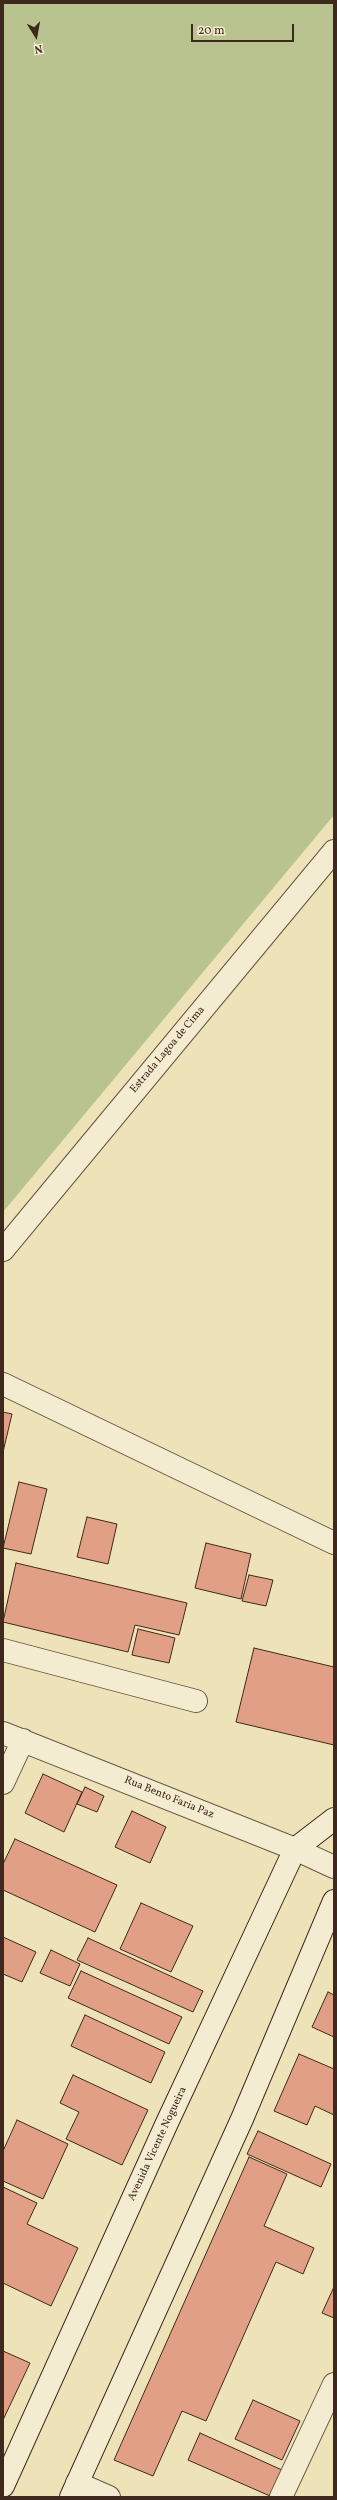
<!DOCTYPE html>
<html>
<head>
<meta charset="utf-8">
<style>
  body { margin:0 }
  #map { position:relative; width:337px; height:2500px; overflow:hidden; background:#eee2b8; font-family:Vollkorn,serif }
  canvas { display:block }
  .frame { position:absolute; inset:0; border:4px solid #3f291e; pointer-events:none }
  .north { position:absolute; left:16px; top:16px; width:40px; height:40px; -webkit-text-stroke:3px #f4ecd1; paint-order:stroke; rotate:169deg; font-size:11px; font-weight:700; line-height:16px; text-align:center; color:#3f291e }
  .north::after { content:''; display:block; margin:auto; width:14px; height:18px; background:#3f291e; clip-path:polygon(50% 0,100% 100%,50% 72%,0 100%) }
  .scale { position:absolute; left:191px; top:24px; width:103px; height:18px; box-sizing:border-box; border:2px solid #3f291e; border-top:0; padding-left:5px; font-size:12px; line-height:14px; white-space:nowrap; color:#3f291e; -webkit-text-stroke:3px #f4ecd1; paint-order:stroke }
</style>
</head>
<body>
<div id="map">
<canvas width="337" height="2500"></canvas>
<div class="frame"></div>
<div class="north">N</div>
<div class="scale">20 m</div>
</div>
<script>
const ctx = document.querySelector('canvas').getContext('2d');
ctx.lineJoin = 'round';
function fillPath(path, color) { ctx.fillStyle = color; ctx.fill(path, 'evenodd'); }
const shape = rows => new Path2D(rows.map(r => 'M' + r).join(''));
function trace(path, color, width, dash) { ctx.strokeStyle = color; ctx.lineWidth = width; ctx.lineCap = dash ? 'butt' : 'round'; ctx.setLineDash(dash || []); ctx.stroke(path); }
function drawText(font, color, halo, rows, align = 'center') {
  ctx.font = font + ' Vollkorn,serif'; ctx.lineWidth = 3; ctx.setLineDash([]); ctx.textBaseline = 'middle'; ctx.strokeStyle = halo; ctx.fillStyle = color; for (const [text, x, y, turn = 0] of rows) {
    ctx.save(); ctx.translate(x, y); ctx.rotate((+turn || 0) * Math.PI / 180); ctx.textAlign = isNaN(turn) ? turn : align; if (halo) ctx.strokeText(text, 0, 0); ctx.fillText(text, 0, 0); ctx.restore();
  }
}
fillPath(shape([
  [3,3,334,3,334,815,3,1212]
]), '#b8c38f');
const building = shape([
  [3,1412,12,1414,3,1452,3,1412],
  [19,1482,47,1489,31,1554,3,1548,19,1482],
  [87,1517,117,1524,108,1564,77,1557,87,1517],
  [206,1543,251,1554,241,1599,195,1588,206,1543],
  [16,1563,187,1603,179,1635,135,1625,128,1652,3,1622,16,1563],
  [249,1575,273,1580,266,1606,242,1601,249,1575],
  [138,1629,175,1638,169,1663,132,1655,138,1629],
  [254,1648,334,1667,334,1745,236,1722,254,1648],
  [43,1774,82,1792,64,1832,25,1813,43,1774],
  [85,1787,104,1796,97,1812,77,1804,85,1787],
  [132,1811,166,1827,150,1863,115,1847,132,1811],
  [15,1839,117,1885,95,1932,3,1890,3,1864,15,1839],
  [141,1903,193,1926,171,1972,120,1949,141,1903],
  [3,1937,36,1952,22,1982,3,1974,3,1937],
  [88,1938,203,1991,193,2012,77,1960,88,1938],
  [51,1950,80,1964,70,1986,40,1973,51,1950],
  [81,1971,182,2017,169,2044,68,1998,81,1971],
  [328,1992,334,1995,334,2037,312,2027,328,1992],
  [85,2015,165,2052,151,2083,71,2046,85,2015],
  [299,2054,334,2069,334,2115,315,2106,307,2125,274,2111,299,2054],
  [73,2075,148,2110,122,2165,66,2139,79,2112,60,2103,73,2075],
  [17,2120,68,2144,43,2199,3,2181,3,2151,17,2120],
  [258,2131,331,2164,321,2187,247,2154,258,2131],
  [249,2157,287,2174,264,2226,314,2248,303,2274,276,2262,206,2421,182,2411,153,2476,114,2460,249,2157],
  [3,2187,37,2203,27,2224,78,2248,51,2306,3,2283,3,2187],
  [333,2289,334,2290,334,2318,322,2313,333,2289],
  [3,2351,30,2363,3,2420,3,2351],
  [253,2400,300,2421,282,2460,235,2439,253,2400],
  [200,2433,282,2470,270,2496,188,2460,200,2433]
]);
fillPath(building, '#e19f85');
trace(building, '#3f291e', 1);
const street = shape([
  [3,1250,334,851],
  [3,1384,334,1543],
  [3,1650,196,1701],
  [3,1733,295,1849,334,1867],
  [3,1783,23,1740],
  [77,2483,109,2497],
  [281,2497,334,2384]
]);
const secondary = shape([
  [3,2486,166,2125,295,1849,334,1819],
  [71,2497,242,2119,334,1901]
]);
trace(street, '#6b5744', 24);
trace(secondary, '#3f291e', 24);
trace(street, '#f4ecd1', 22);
trace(secondary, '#f4ecd1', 22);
drawText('11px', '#3f291e', '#f4ecd1', [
  ["Estrada Lagoa de Cima",168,1050,-50],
  ["Rua Bento Faria Paz",169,1798,22],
  ["Avenida Vicente Nogueira",158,2144,-65]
]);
</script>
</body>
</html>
